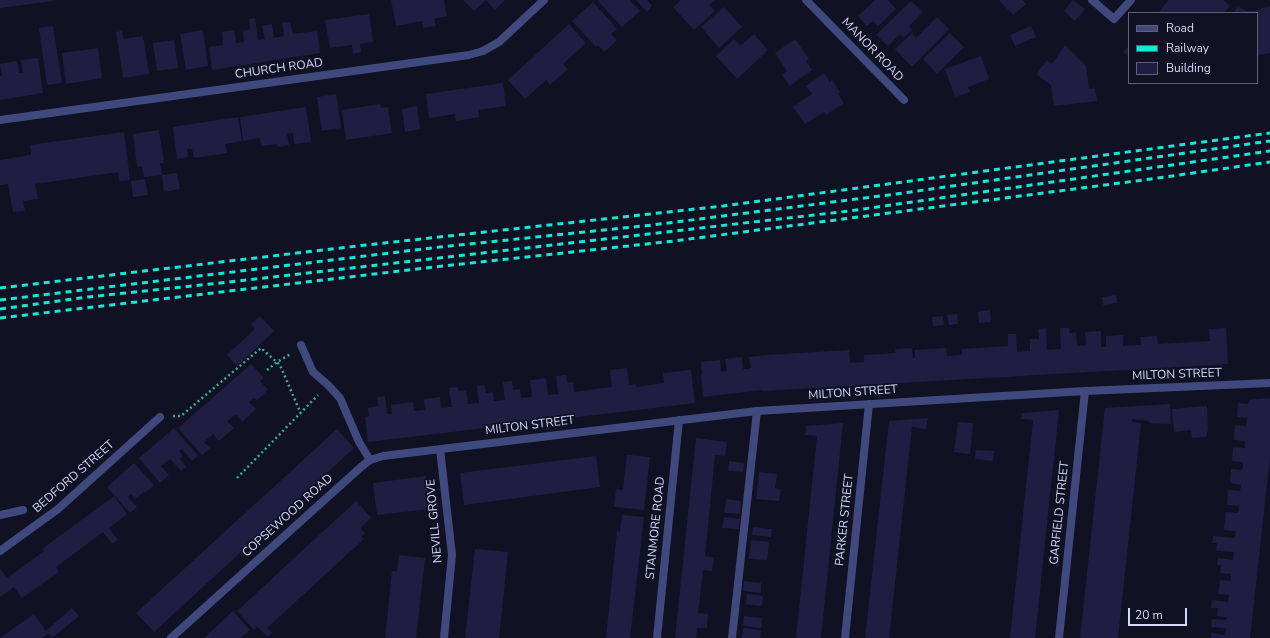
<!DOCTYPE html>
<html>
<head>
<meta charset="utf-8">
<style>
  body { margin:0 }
  #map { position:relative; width:1270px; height:638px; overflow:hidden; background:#101123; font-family:"Nunito Sans",sans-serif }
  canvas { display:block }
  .legend { position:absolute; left:1128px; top:12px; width:130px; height:72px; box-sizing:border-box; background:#101123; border:1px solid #5f6179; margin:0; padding:5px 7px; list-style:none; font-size:12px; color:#d6d8fb }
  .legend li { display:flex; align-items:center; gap:8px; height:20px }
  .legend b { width:20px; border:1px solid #5f6179 }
  .scale { position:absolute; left:1128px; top:608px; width:59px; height:18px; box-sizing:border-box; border:2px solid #d6d8fb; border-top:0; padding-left:5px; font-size:12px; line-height:14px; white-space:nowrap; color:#d6d8fb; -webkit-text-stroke:3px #101123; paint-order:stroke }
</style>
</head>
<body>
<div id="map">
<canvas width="1270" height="638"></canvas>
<ul class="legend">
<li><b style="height:5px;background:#3f497e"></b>Road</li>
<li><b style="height:5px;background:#14e9d6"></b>Railway</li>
<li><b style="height:11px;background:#1f1e42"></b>Building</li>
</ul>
<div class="scale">20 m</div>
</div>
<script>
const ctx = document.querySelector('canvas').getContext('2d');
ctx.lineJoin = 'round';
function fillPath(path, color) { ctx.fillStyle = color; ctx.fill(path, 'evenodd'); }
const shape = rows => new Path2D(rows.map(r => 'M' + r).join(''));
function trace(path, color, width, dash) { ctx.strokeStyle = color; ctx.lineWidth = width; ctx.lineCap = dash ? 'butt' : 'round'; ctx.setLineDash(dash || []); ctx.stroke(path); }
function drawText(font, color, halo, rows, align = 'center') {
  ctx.font = font + ' "Nunito Sans",sans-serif'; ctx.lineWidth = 3.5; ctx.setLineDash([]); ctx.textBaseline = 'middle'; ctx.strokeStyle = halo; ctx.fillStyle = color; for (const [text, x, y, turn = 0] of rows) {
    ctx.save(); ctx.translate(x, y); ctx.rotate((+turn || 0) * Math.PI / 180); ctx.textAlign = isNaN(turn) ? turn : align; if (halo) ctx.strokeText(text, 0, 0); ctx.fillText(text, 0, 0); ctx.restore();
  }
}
fillPath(shape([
  [0,0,53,0,53,1,0,8],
  [391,0,444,0,447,16,434,19,436,26,423,28,422,21,396,26],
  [463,0,505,0,495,10,486,0,474,11],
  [600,0,632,0,630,1,640,11,622,27,598,1],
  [636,0,647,0,652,6,647,12],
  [681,0,715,0,709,5,715,11,694,30,673,7],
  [875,0,888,0,896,9,878,26,873,21,867,26,858,16],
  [999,0,1022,0,1026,4,1013,15],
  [1073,0,1085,9,1075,21,1064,11],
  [1169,0,1223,0,1230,6,1224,13,1158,13],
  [911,1,923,12,909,26,912,30,904,38,900,34,888,46,876,35],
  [593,2,617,29,611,34,617,40,604,52,598,45,596,47,572,21],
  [1270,6,1270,53,1257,55,1257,13,1234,13,1237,7,1248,11,1255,11],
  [724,7,742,27,719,48,701,27],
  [369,14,373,42,360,44,361,52,353,54,352,45,330,48,325,20],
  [937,17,949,29,912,67,895,49,912,33,916,38],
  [255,18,258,40,265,39,262,26,272,24,274,38,284,36,282,23,290,22,293,34,317,31,320,53,212,70,209,47,223,45,222,32,234,30,236,43,244,42,243,31,250,29,249,19],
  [569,24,586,43,563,64,568,69,550,85,546,80,525,99,508,80],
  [53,26,62,83,47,85,39,28],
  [1031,26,1036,37,1015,46,1010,35],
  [203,30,208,66,186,70,180,34],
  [122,31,123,39,143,36,149,74,123,78,116,32],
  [950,33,964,47,937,74,923,59],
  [754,34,768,50,737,79,716,56,734,39,740,46],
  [795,39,809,59,806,61,812,70,790,86,782,75,787,71,775,53],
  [174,40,178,68,157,71,153,43],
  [1065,45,1086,66,1089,89,1095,88,1097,101,1054,106,1051,85,1036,74,1047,60,1052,64],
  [1129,46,1129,57,1123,52],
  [98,48,102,78,66,84,62,53],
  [981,56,989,79,968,87,970,92,955,97,945,69],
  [38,58,43,93,0,100,0,76,2,76,0,64,17,61,19,73,23,73,21,60],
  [824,73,830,82,832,80,840,92,838,94,844,103,826,115,824,112,805,124,793,107,812,94,806,86],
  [503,83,506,106,478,110,479,117,456,121,455,114,429,118,426,94],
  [336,94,341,128,322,131,317,97],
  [380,104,381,108,388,107,392,133,346,140,342,110],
  [417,106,420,129,405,132,402,109],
  [306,107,311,142,294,144,293,133,287,134,289,145,278,147,277,144,261,146,260,138,243,141,240,117],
  [238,117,242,141,225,144,227,153,194,158,192,149,187,149,188,157,177,159,173,127],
  [159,130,164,163,160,163,162,175,144,177,142,166,137,167,133,134],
  [124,132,130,180,119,181,118,172,35,184,38,199,23,201,25,211,13,212,8,184,0,185,0,160,31,155,30,145],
  [177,173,180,189,164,192,162,175],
  [145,179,148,195,133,197,131,181],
  [1116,295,1117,303,1103,305,1102,297],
  [990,310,991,322,979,323,978,312],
  [957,314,958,324,949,325,947,315],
  [260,316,274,331,237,366,227,355,255,329,251,324],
  [943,316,944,325,933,326,932,317],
  [1046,328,1047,350,1061,349,1060,328,1069,328,1070,333,1076,332,1077,346,1086,345,1085,332,1101,331,1101,347,1106,347,1106,336,1123,335,1123,346,1141,345,1140,337,1157,336,1158,344,1210,341,1209,329,1226,328,1228,364,762,391,762,390,703,397,701,374,702,374,701,362,720,360,721,372,727,371,725,359,742,357,743,369,748,369,751,368,749,357,767,355,849,350,850,363,864,362,864,355,896,353,895,349,912,348,913,358,915,358,915,350,930,349,946,348,947,356,962,355,962,349,1008,346,1008,334,1016,334,1017,352,1030,351,1030,339,1039,339,1038,329],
  [251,364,264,378,260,381,268,390,257,400,254,398,249,402,256,409,242,422,236,414,227,421,234,428,219,441,213,434,204,442,210,448,202,455,178,428],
  [627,368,629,385,636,384,636,387,664,383,663,373,691,370,695,403,368,442,365,417,369,416,368,408,378,406,377,397,385,396,387,414,392,414,391,405,413,402,414,411,425,410,424,399,440,397,441,408,452,407,449,388,458,387,458,391,466,390,468,404,479,403,477,386,485,385,486,393,493,392,494,401,505,400,503,382,512,381,513,390,520,389,521,398,532,397,530,380,539,379,546,378,548,395,558,394,556,376,566,375,567,383,573,382,574,392,612,387,610,370],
  [1270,398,1270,457,1250,638,1211,638,1211,633,1225,635,1226,628,1211,627,1212,619,1226,620,1227,617,1217,616,1218,608,1211,608,1212,600,1228,602,1229,595,1218,594,1220,580,1231,581,1231,574,1220,573,1221,565,1217,565,1218,558,1233,560,1234,552,1216,551,1217,543,1212,543,1213,536,1235,538,1236,531,1224,530,1226,512,1238,513,1239,509,1239,506,1227,505,1228,490,1240,491,1241,485,1230,483,1231,469,1242,470,1243,466,1243,462,1232,461,1233,447,1245,448,1245,441,1234,440,1235,425,1246,426,1247,418,1237,417,1238,403,1248,404,1249,400],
  [1170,404,1171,424,1149,423,1149,421,1132,419,1132,422,1141,423,1118,638,1080,638,1105,408],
  [1207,406,1208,429,1206,437,1192,438,1191,430,1174,432,1172,409],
  [1059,410,1035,638,1010,638,1033,420,1021,419,1022,413],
  [928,418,926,429,912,427,889,638,865,638,889,421],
  [958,422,973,423,970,454,954,452],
  [843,423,821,638,796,638,817,436,805,435,806,426],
  [174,428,198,456,192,461,182,449,179,451,183,456,180,459,186,467,181,471,170,459,161,466,169,475,160,483,139,458],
  [337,429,354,448,154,632,136,613],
  [696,438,727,442,725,456,715,455,705,556,714,557,712,571,703,570,698,613,708,614,707,628,697,628,696,638,675,638],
  [976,450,994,451,993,461,975,459],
  [627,455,650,457,644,510,614,507,616,489,623,490],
  [596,456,600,487,464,505,460,473],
  [729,461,744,463,743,472,728,471],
  [134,463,154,485,145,493,144,492,135,499,131,494,128,497,137,507,130,513,107,487],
  [759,472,777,474,775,488,781,489,779,501,756,499],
  [426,476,430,509,377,515,373,483],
  [114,496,127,514,109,528,118,540,112,544,103,532,56,567,59,572,22,598,14,587,0,597,0,568,7,578,44,551,42,549],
  [726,499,741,501,740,514,724,513],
  [356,501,371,518,360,528,365,533,361,537,364,539,267,628,272,633,267,637,257,626,254,630,237,611],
  [622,515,644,517,630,638,606,638,617,531,620,532],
  [724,517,740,519,739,529,722,528],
  [753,527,772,529,771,537,752,535],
  [751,540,769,542,767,560,749,559],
  [475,549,508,552,499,638,465,638],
  [399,555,425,558,416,638,385,638,392,571,397,572],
  [744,581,761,583,761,593,743,591],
  [747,594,763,596,762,606,746,604],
  [72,608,79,616,52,638,46,631],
  [233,611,250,630,241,638,204,638],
  [34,614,48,634,42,638,0,638],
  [744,616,762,618,761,628,743,626],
  [743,628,761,630,760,638,742,638]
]), '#1f1e42');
trace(shape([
  [267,370,277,362,291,354],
  [173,416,181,416,261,348,280,365,301,414],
  [237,478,318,395]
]), '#3aac8f', 2.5, [2, 3]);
trace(shape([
  [1092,0,1114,19,1131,0],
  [301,345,313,372,328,385,340,398,359,442,370,460],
  [0,515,23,510],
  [732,638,757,411]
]), '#3f497e', 8);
trace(shape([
  [806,0,904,100],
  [0,120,469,55,483,51,499,42,544,0],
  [440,449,452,555,444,638],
  [0,551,58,509,160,417],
  [171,638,361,467,370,460,383,456,757,411,1085,391,1270,383],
  [657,638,679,420],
  [845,638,869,404],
  [1059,638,1085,391]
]), '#3f497e', 8);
trace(shape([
  [0,288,357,246,723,206,1270,133],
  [0,300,440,247,652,225,896,194,1270,141],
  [0,309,88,297,220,283,849,211,1270,151],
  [0,318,434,267,674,241,1151,179,1270,162]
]), '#14e9d6', 3, [6, 5]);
drawText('12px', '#d6d8fb', '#101123', [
  ["MANOR ROAD",872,50,46],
  ["CHURCH ROAD",279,69,-8],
  ["MILTON STREET",1177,375,-2],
  ["MILTON STREET",853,393,-4],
  ["MILTON STREET",530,426,-7],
  ["BEDFORD STREET",74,477,-41],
  ["GARFIELD STREET",1060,513,-84],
  ["COPSEWOOD ROAD",288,516,-42],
  ["PARKER STREET",845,520,-84],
  ["NEVILL GROVE",435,521,-95],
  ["STANMORE ROAD",656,528,-84]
]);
</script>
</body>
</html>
